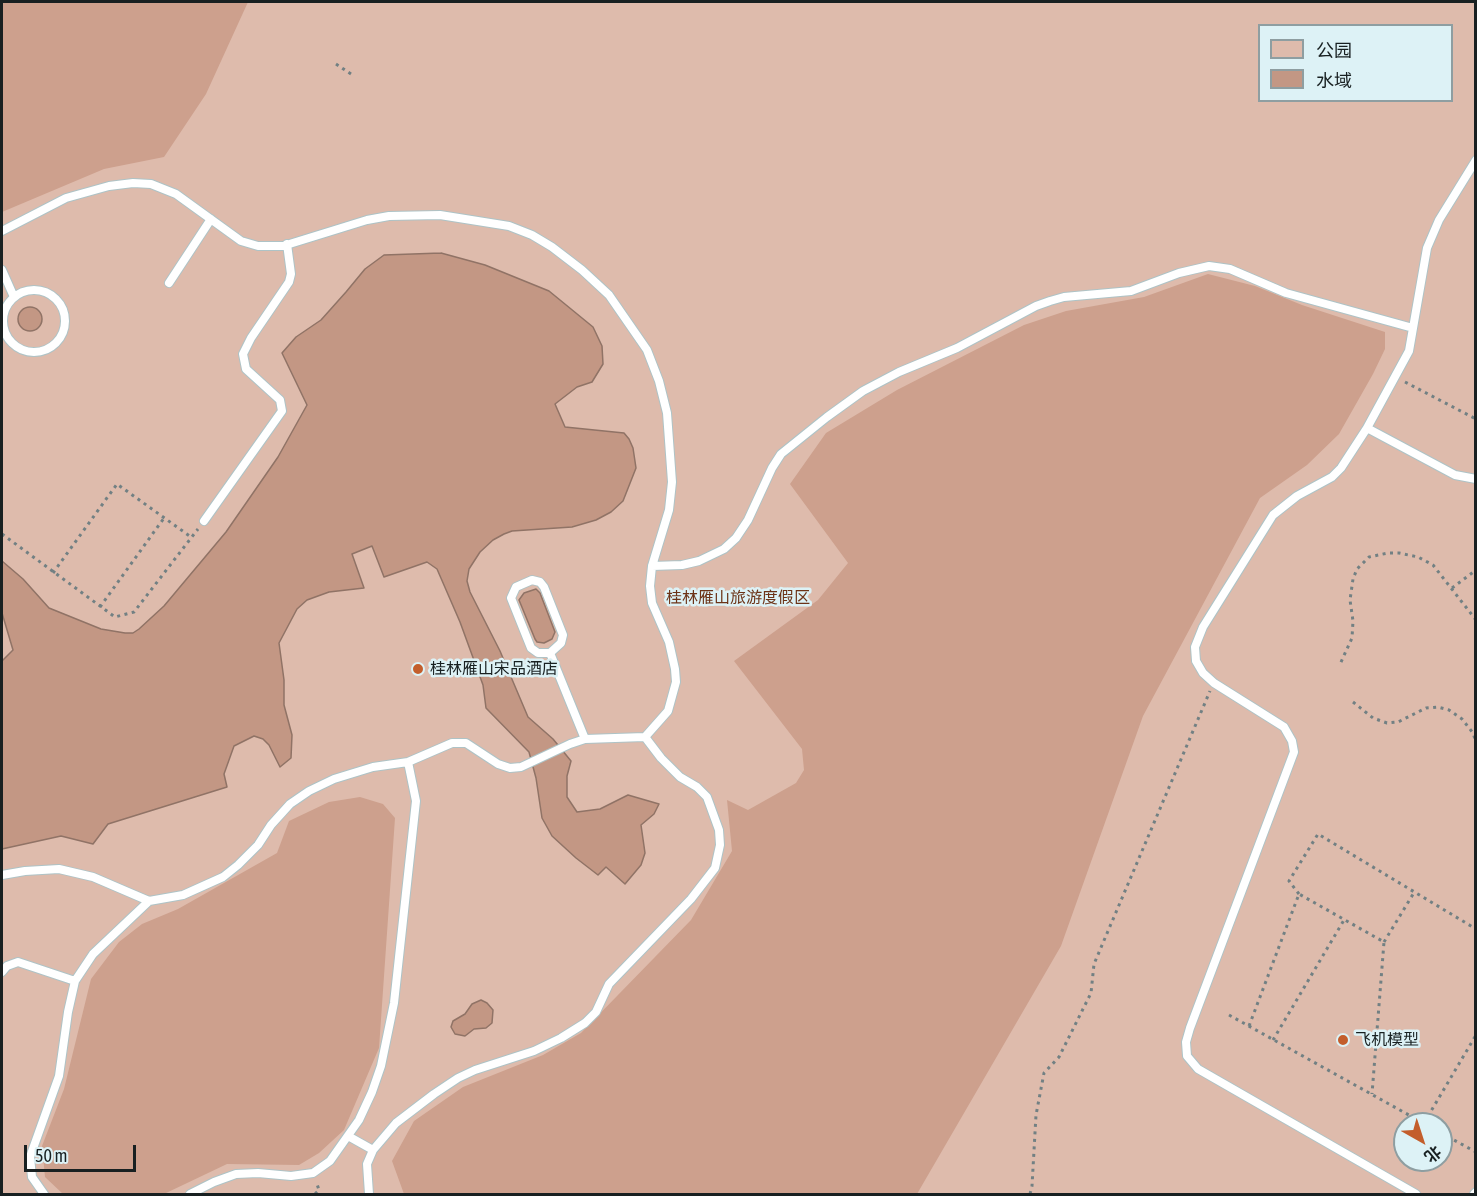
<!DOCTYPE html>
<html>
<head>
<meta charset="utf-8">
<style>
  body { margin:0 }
  #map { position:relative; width:1477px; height:1196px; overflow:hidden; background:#ddf2f6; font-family:"Asap Condensed","Noto Sans SC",sans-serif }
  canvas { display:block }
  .frame { position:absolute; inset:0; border:3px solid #182021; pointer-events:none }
  .legend { position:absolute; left:1258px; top:24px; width:195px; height:78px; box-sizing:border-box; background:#ddf2f6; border:2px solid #8e9ea1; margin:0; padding:8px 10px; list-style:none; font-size:18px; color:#182021 }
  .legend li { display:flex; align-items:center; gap:12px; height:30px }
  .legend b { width:30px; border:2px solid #8e9ea1 }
  .north { position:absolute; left:1393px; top:1112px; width:60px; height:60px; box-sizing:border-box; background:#ddf2f6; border:2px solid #8e9ea1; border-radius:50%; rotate:141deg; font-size:16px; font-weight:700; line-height:24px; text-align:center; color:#182021 }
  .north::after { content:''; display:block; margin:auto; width:21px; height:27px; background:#c35e2c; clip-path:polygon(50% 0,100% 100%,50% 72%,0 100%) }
  .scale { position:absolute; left:24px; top:1145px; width:112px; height:27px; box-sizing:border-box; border:3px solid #182021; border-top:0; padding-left:8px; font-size:18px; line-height:21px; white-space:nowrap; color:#182021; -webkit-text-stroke:4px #ddf2f6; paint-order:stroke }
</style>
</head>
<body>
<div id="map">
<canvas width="1477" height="1196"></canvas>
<div class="frame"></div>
<ul class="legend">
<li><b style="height:16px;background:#debbac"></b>公园</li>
<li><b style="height:16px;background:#c39784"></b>水域</li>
</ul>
<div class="north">北</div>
<div class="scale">50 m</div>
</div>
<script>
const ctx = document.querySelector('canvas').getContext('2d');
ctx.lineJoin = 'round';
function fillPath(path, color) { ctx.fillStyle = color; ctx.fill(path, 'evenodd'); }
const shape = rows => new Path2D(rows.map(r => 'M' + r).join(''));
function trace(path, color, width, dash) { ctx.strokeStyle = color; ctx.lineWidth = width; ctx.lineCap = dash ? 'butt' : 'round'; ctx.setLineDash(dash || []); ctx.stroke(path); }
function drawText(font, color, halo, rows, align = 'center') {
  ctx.font = font + ' "Asap Condensed","Noto Sans SC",sans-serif'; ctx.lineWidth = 5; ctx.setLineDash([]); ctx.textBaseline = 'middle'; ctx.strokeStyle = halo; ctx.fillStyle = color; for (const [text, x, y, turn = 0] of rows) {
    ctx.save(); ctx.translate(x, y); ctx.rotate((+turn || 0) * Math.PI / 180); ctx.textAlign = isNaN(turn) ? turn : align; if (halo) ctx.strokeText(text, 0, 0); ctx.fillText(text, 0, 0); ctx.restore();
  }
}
fillPath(shape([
  [2,2,1475,2,1475,1194,2,1194],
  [1260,26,1452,26,1452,100,1260,100],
  [1405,1124,1441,1124,1441,1160,1405,1160]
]), '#debbac');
fillPath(shape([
  [2,2,248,2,206,94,164,157,104,169,2,212],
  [1208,274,1255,286,1302,305,1385,332,1385,349,1373,374,1339,434,1307,465,1260,498,1143,716,1061,946,917,1194,404,1194,392,1161,414,1121,463,1087,543,1055,581,1033,691,920,732,851,727,800,748,810,796,783,804,770,802,749,734,661,818,600,848,563,790,484,826,433,897,390,1024,325,1066,311,1144,297],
  [360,797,383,804,395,818,379,1048,344,1130,319,1153,299,1165,227,1164,164,1194,63,1194,45,1177,42,1146,64,1089,91,979,119,942,142,924,178,909,277,853,289,821,329,802]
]), '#cda08d');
const water = shape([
  [441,253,485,265,549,291,593,327,602,346,603,364,592,382,577,387,555,404,565,427,624,433,629,439,633,448,636,468,623,501,611,512,596,520,572,527,512,531,504,534,493,540,480,552,469,569,467,581,470,592,500,651,528,717,553,739,571,761,567,776,567,797,577,812,600,809,628,795,659,804,654,814,641,825,645,853,641,865,625,884,606,867,598,875,576,858,552,836,542,818,536,778,529,752,486,708,483,685,460,622,437,569,427,562,384,577,372,546,352,554,364,588,329,592,307,600,297,609,279,643,284,680,284,705,292,735,291,758,280,767,269,745,263,739,254,736,234,746,224,774,227,787,108,824,93,844,61,836,2,849,2,661,13,650,2,613,2,561,23,579,49,608,101,629,125,633,133,633,139,629,164,606,226,532,278,457,307,405,282,353,296,337,321,320,346,292,365,269,384,255,441,253],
  '18 319a12 12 0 1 1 24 0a12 12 0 1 1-24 0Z',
  [536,589,540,593,555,632,552,639,544,643,537,642,535,639,519,600,524,593,536,589],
  [481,1000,487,1003,493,1010,492,1023,486,1028,474,1029,465,1036,455,1034,451,1027,453,1021,465,1014,472,1004,481,1000]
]);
fillPath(water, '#c39784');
trace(water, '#907366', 1.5);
const lane = shape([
  [2,231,66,198,109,186,133,183,151,184,176,194,241,241,258,246,283,246,367,220,389,216,440,215,509,226,532,235,552,247,582,270,609,295,647,350,659,381,667,413,672,482,669,510,652,566,650,586,652,603,669,642,675,669,676,682,668,711,645,737,585,739,570,744,521,767,510,768,498,764,466,743,452,743,408,762,416,801,394,1003,381,1066,372,1092,359,1120,330,1161,313,1173,291,1176,258,1173,236,1174,214,1182,190,1194],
  [2,270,14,297],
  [169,283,211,219],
  '3 321a31 31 0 1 1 62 0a31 31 0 1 1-62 0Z',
  [1367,428,1455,475,1476,479],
  [204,521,282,411,280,400,246,369,243,354,251,338,289,282,291,274,287,244],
  [652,566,682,565,699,561,724,549,736,538,748,520,772,468,781,454,827,417,863,391,899,372,957,348,1036,306,1050,301,1064,297,1131,291,1179,273,1209,266,1230,269,1286,293,1413,328],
  [550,653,538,653,531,648,511,598,516,587,532,580,540,582,544,587,563,635,561,643,550,653,585,739],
  [2,875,25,871,59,869,93,877,149,901,183,895,223,877,238,865,258,845,271,825,290,804,309,791,334,779,373,767,408,762],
  [2,972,7,966,18,962,75,981],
  [348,1136,373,1150],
  [44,1194,32,1177,30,1157,59,1076,68,1012,75,981,93,954,149,901],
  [369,1194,367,1164,373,1150,396,1123,434,1094,458,1078,475,1070,534,1051,561,1038,585,1023,596,1012,609,984,691,899,715,868,720,845,719,830,707,797,697,787,680,777,661,758,645,737],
  [1416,1194,1198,1069,1187,1056,1186,1042,1190,1028,1294,752,1292,741,1284,727,1214,683,1203,673,1196,661,1195,647,1203,627,1273,515,1297,496,1332,477,1341,468,1367,428,1409,351,1427,248,1439,220,1476,160],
  [1474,1194,1476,1192]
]);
trace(lane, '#aec3c6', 10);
trace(shape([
  [336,64,354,76],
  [1405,382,1476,419],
  [2,534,115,617,134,612,198,529],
  [53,573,117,484,191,537],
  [1452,588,1476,570],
  [100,607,164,518],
  [1341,662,1352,638,1353,621,1350,600,1353,579,1357,569,1369,557,1388,553,1399,553,1418,557,1433,565,1476,620],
  [1353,702,1373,718,1387,723,1398,722,1426,708,1438,707,1449,710,1462,719,1473,733,1476,742],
  [1299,894,1289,881,1318,834,1476,929],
  [1384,942,1415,891],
  [1229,1015,1425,1124],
  [1249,1026,1299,894,1384,942,1372,1094],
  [1273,1040,1344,920],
  [1424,1123,1476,1035],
  [1441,1133,1476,1152],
  [315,1194,319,1190,317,1184],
  [1030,1194,1032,1186,1036,1115,1044,1073,1059,1057,1091,993,1094,964,1210,691]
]), '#728083', 3, [3, 4.5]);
trace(lane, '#fff', 8);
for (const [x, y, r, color] of [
  [418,669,6,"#c35e2c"],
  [1343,1040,6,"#c35e2c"]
]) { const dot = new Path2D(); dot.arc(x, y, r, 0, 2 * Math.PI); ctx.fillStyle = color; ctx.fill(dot); trace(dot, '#ddf2f6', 2); }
drawText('16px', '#6c3317', '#ddf2f6', [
  ["桂林雁山旅游度假区",738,598]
]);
drawText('16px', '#182021', '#ddf2f6', [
  ["桂林雁山宋品酒店",430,669],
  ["飞机模型",1355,1040]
], 'left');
</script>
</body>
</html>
